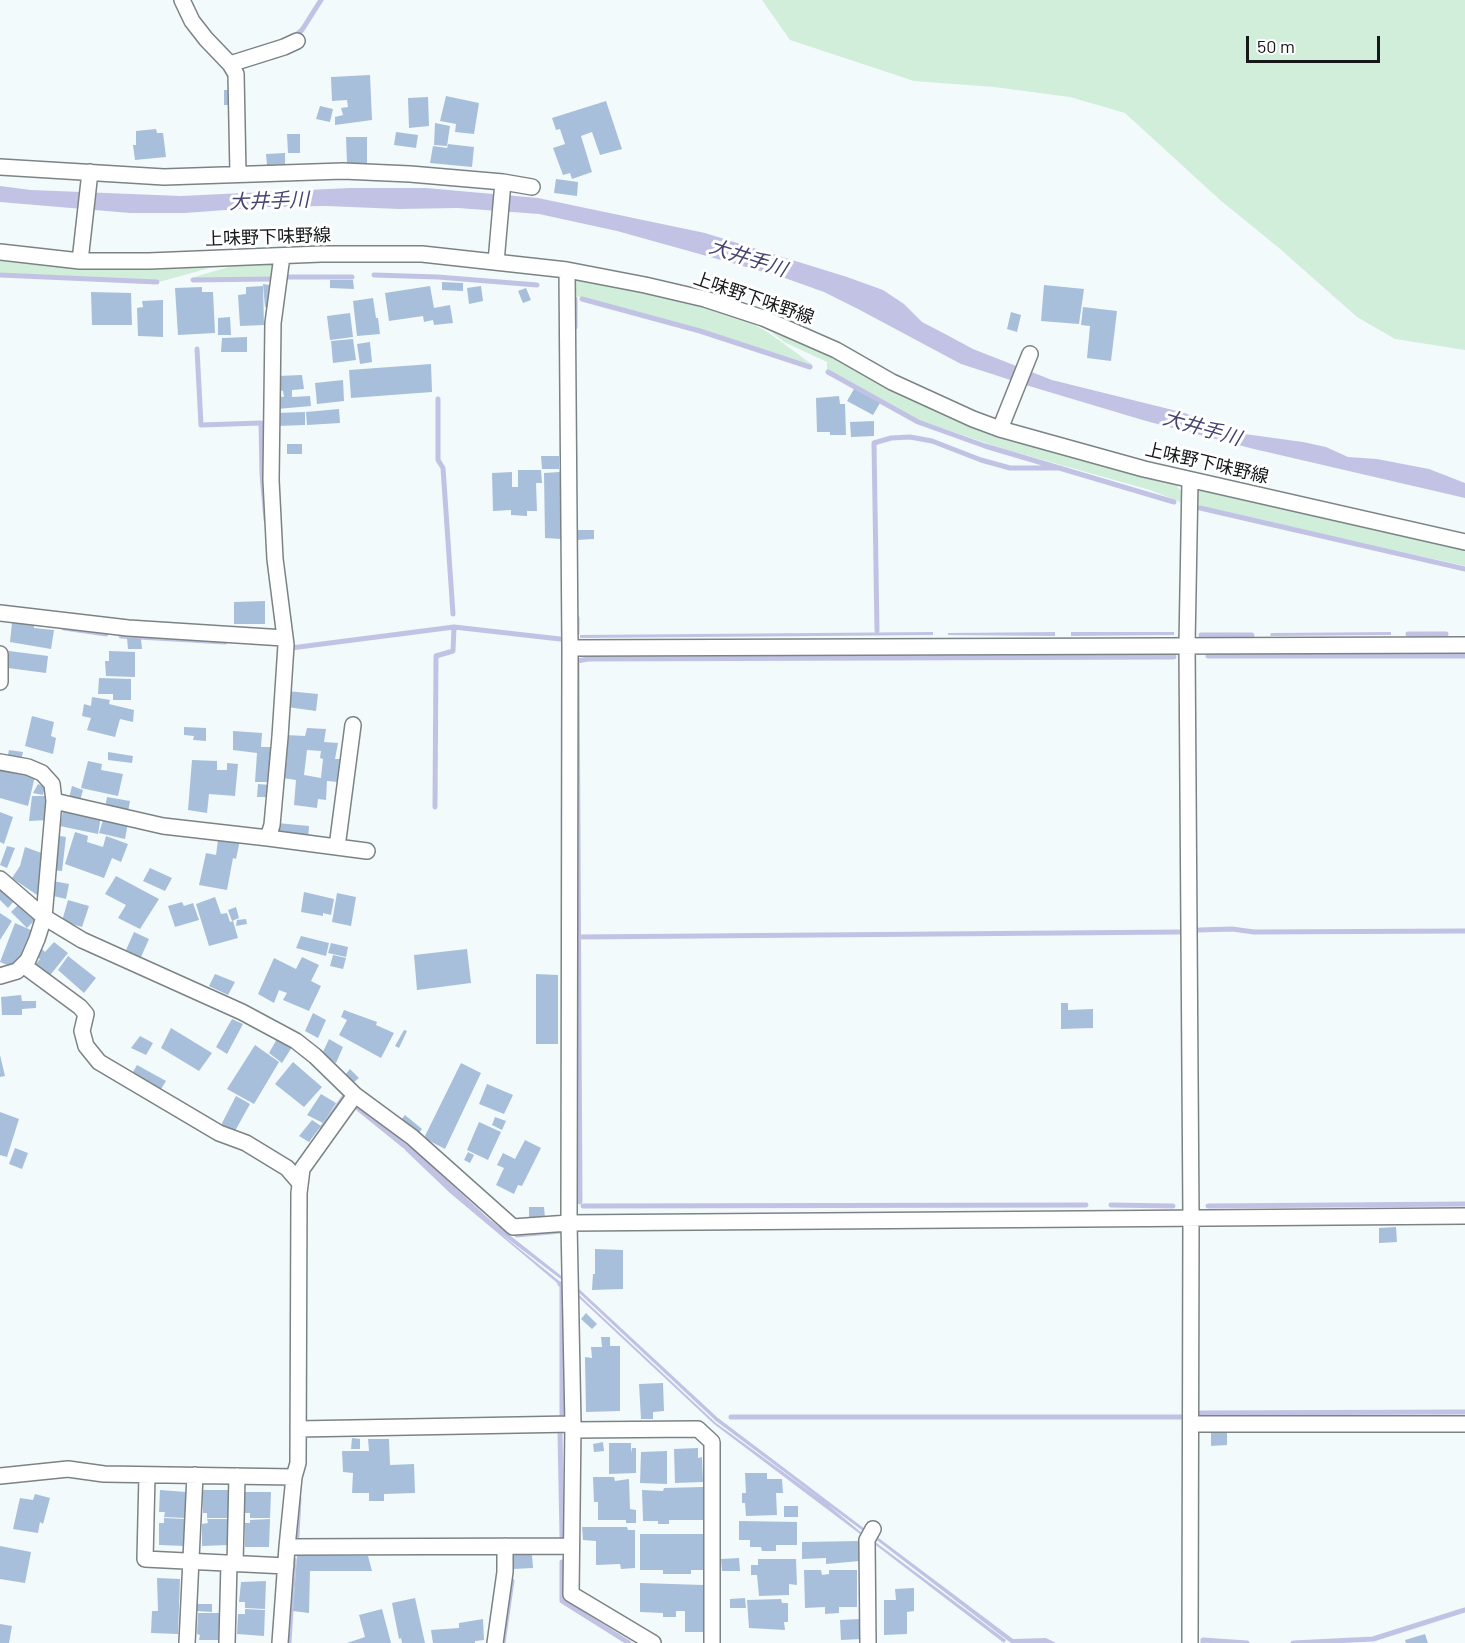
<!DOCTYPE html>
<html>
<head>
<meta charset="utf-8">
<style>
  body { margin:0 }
  #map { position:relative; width:1465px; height:1643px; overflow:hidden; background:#f3fafc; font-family:Barlow,sans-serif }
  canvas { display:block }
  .scale { position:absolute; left:1246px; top:36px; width:134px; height:27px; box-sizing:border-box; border:3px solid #151718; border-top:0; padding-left:8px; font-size:18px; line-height:21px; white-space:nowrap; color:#151718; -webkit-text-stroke:4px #fff; paint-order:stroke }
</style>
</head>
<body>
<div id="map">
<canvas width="1465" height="1643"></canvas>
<div class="scale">50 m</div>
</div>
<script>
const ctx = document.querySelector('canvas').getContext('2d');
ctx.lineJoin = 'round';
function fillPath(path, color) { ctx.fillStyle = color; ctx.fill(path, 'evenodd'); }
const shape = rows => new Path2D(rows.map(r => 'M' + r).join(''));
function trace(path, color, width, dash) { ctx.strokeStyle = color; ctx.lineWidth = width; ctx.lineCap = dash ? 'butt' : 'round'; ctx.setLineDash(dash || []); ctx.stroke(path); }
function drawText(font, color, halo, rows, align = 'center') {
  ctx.font = font + ' Barlow,"Noto Sans JP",sans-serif'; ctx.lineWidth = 6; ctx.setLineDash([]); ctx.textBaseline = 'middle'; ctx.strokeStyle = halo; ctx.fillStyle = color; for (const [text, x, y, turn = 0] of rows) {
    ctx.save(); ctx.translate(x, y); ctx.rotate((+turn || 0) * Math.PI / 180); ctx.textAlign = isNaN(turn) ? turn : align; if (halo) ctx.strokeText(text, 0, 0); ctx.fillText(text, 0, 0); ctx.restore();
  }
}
fillPath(shape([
  [762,0,1465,0,1465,350,1395,339,1357,317,1279,248,1220,200,1125,113,1070,97,994,87,914,81,790,40],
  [0,256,220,263,206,269,159,282,0,273],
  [252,260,272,263,277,271,278,278,191,278],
  [583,277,718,308,750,322,769,333,813,365,689,326,572,295,573,283],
  [765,324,836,356,934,410,978,426,1175,483,1183,494,1185,504,1150,490,1004,449,918,420,827,370,827,362,784,342,766,328],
  [1200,489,1465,546,1465,566,1192,505,1194,494]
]), '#d1eeda');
fillPath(shape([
  [0,186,31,190,181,196,349,188,426,188,538,198,705,233,847,277,883,290,904,304,922,322,947,335,973,349,1052,380,1185,413,1230,432,1303,442,1326,447,1348,457,1377,459,1429,469,1465,483,1465,498,1254,449,1146,421,1029,386,961,364,858,309,824,292,782,277,617,231,539,214,458,208,399,209,326,206,266,207,185,213,130,213,0,202],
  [933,632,933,635,580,638,580,635],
  [1055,632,1055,636,948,635,948,633],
  [1071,632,1174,632,1174,635,1071,636],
  [1391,632,1391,635,1270,636,1271,633],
  [409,1145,488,1218,564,1278,562,1280,500,1233,564,1285,562,1287,450,1193,405,1150],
  [578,1288,718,1418,865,1529,863,1531,828,1505,862,1533,860,1534,714,1424,576,1295,578,1294,716,1423,823,1501,716,1421,576,1290],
  [876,1536,1013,1639,1046,1638,1056,1643,1011,1643,874,1538],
  [874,1541,1006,1640,1004,1643,873,1543]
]), '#c2c3e4');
trace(shape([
  [294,37,302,30,321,0],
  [0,275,157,282],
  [374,275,438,277,537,285],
  [286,277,352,277],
  [193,280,272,279],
  [582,299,700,331,810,367],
  [575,327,575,299],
  [197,349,201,425,261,423,262,474,266,520],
  [828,372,918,422,985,446,1174,502],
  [438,399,438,460,443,468,453,614],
  [1200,508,1465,569],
  [577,618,577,633],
  [64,628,106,634],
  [877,631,874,443,891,438,910,437,932,441,981,460,1010,468,1061,468],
  [1408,634,1446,634],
  [1201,635,1252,635],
  [121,636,225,642],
  [291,648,454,627,560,639],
  [1208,656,1465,656],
  [435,807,436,656,453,651,454,627],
  [1199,930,1232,929,1254,932,1465,931],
  [579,937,1179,932],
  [322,1128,344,1097,412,1152],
  [580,1202,577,661,588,659,1174,657],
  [1111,1205,1173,1206],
  [583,1206,1086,1205],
  [1208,1206,1465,1204],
  [517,1235,561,1231],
  [560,1284,562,1286,562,1415],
  [1201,1413,1465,1412],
  [731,1417,1182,1417],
  [560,1432,562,1537],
  [297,1536,299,1498],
  [562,1562,562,1601,629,1643],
  [289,1643,294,1560],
  [503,1643,512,1581],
  [1203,1643,1203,1640,1247,1643],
  [1293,1643,1373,1639,1465,1610]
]), '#c2c3e4', 5);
fillPath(shape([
  [370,75,372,120,335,125,335,117,343,115,341,108,348,107,347,100,332,101,331,77],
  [224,90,230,90,231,105,224,105],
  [446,96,479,103,474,134,455,132,456,124,440,121],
  [428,97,429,126,409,128,408,98],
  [606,101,622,149,600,155,592,132,581,136,592,172,572,179,570,173,563,175,553,148,565,144,560,129,556,130,552,118],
  [320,106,333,109,330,122,316,119],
  [435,123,450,126,447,146,434,145],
  [156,129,157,133,163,133,166,157,135,160,133,145,136,145,136,131],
  [396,132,418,135,416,148,394,145],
  [287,134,300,134,300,153,288,153],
  [346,137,367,137,367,164,347,164],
  [448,144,474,147,472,167,430,163,433,146,447,148,446,153],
  [285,153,285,164,267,165,266,154],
  [556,179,578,182,577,196,554,193],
  [330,280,353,280,354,289,330,288],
  [442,282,463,283,463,291,442,290],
  [263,284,269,285,270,307,265,307],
  [1044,285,1084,289,1079,324,1041,321],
  [263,286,264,325,240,326,238,295,246,294,246,287],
  [430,286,434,308,450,305,453,323,434,325,433,320,424,322,423,316,389,321,385,293],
  [481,286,483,301,469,304,467,288],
  [202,287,202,292,213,292,215,333,178,335,175,288],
  [526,288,531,300,523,303,518,291],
  [91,292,131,293,132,325,92,325],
  [373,298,376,318,378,318,380,334,357,336,353,301],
  [163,300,163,337,138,336,137,308,143,307,142,301],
  [1083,307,1117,311,1111,361,1087,358,1090,326,1081,325],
  [1011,312,1021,315,1017,332,1007,329],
  [350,313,353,337,330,340,327,316],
  [230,317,231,335,218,335,218,318],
  [247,337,247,352,221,352,222,338],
  [353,339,356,360,333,363,331,341],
  [370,342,372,362,360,364,357,344],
  [431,364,432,392,351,398,349,370],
  [302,375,304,389,292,390,292,397,310,396,311,406,277,409,277,396,284,397,283,391,276,389,277,376],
  [343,380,344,401,317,404,315,383],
  [854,389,880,403,873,415,847,401],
  [839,396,840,404,845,404,846,435,830,435,830,432,817,432,816,398],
  [339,409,340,423,307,425,306,412],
  [305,412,305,425,277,426,276,413],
  [874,421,874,436,851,437,850,422],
  [287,444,302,444,302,454,287,454],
  [541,456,559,456,559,469,542,469],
  [518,470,541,470,542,483,536,483,537,511,527,511,527,516,511,515,511,510,493,511,492,473,512,472,512,487,518,487],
  [560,472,561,539,545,538,544,473],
  [576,530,594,530,594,539,576,540],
  [265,601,265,624,234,624,234,602],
  [12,623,34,625,34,628,54,630,51,649,10,642],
  [127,638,141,639,142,649,128,649],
  [9,651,48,656,46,673,8,668],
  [109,651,135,652,135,677,106,676,105,661,109,661],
  [99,678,131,679,131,700,113,700,113,694,98,694],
  [287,691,318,694,316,711,287,707],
  [92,697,110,700,109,704,134,710,133,722,120,719,115,737,87,730,91,718,82,716,84,704,91,706],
  [32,716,54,722,51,736,56,738,53,754,25,746],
  [184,727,206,728,206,741,193,740,194,736,184,735],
  [307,728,326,729,324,742,338,743,335,759,340,759,338,782,327,781,326,800,318,799,317,808,294,805,296,780,283,778,286,735,305,736],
  [307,750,321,751,320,758,323,759,321,778,304,775],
  [233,731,262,733,261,747,276,747,273,782,255,782,257,753,233,750],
  [9,750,23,752,21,761,7,759],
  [108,752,133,756,132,763,108,760],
  [192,760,217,761,217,770,227,770,227,763,238,764,235,796,209,794,207,813,188,810],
  [88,761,102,764,101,770,123,774,118,796,81,788],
  [0,767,35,776,28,806,0,798],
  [38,784,45,787,43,795,33,793],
  [258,784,270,785,269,797,257,797],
  [72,786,83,790,80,801,69,798],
  [32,796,49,796,48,820,29,821],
  [107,797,130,801,128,812,105,808],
  [64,806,101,816,98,834,60,826],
  [0,812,13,817,4,844,0,842],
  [104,817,128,823,125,839,99,833],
  [277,823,309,826,308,840,276,836],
  [75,832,88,836,87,842,103,847,106,836,128,844,121,862,112,858,104,878,65,864],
  [54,835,66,837,62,871,52,870],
  [218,840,240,840,236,859,233,858,227,890,199,885,206,853,216,855],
  [7,846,15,848,7,868,0,865],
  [25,847,44,854,40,897,12,878,20,866],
  [150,868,172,878,165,891,143,881],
  [116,876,159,899,140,929,118,918,126,905,105,894],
  [53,881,69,884,66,899,49,895],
  [0,886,15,900,8,908,0,900],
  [304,892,334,899,331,915,323,913,323,916,301,912],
  [337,893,356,897,351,926,332,922],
  [215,897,221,914,227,913,230,922,233,921,238,938,209,946,196,904],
  [68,900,89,906,82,927,62,921],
  [182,902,184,906,193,903,199,920,175,927,168,906],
  [20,903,29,912,27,914,35,920,27,928,11,912],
  [236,907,239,918,232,921,228,910],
  [0,913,12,921,0,940],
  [246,919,247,924,236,926,237,920],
  [15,923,31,930,18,961,10,966,0,962],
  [134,932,149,939,141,957,126,950],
  [301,936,329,943,326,956,296,948],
  [54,942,68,953,47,979,33,967,40,959,36,956,42,949,45,952],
  [331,943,348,947,346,957,328,953],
  [467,949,471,983,417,990,414,955],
  [333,955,346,958,343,969,330,966],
  [68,956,96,978,84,993,58,970],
  [302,957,319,965,311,981,321,986,309,1011,283,1000,287,993,279,990,274,1003,258,994,274,958,296,969],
  [215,974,235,982,228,995,209,986],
  [536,974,558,975,558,1044,536,1044],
  [21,995,22,1001,36,1001,36,1008,22,1009,22,1015,2,1015,1,997],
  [1061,1003,1068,1003,1068,1010,1093,1009,1093,1028,1061,1029],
  [344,1010,377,1022,376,1025,394,1033,381,1058,339,1035,347,1020,341,1017],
  [313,1013,326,1020,318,1038,305,1031],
  [232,1019,243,1024,227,1054,216,1047],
  [171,1028,212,1053,199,1071,161,1048],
  [404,1030,407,1031,399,1048,395,1046],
  [140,1036,153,1043,146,1055,131,1048],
  [278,1037,292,1047,282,1063,269,1053],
  [329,1039,343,1047,336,1063,322,1054],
  [255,1045,279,1062,254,1104,227,1089],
  [0,1055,5,1076,0,1077],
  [293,1062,322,1087,304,1107,275,1084],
  [461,1063,481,1073,445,1149,424,1138],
  [137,1065,166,1081,158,1094,130,1077],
  [350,1069,359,1078,353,1083,345,1075],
  [487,1084,513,1095,504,1114,479,1104],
  [321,1094,336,1103,323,1123,307,1115],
  [236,1096,250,1104,235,1131,220,1127],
  [0,1112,19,1119,7,1157,0,1155],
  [405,1115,422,1129,418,1134,401,1120],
  [495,1117,506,1121,502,1130,492,1125],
  [312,1120,321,1126,309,1142,299,1136],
  [479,1122,501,1132,488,1160,467,1150],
  [525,1140,541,1148,522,1186,518,1185,514,1194,496,1185,504,1168,497,1165,503,1153,515,1159],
  [15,1148,28,1153,22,1169,9,1164],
  [468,1152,474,1155,470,1163,464,1160],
  [529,1207,544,1207,545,1218,529,1218],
  [1396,1227,1397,1242,1379,1243,1379,1228],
  [595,1249,623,1250,623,1289,592,1290,593,1274,595,1274],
  [586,1313,597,1324,592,1329,581,1319],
  [601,1337,610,1337,610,1346,620,1346,620,1411,586,1412,585,1357,592,1358,591,1347,602,1347],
  [663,1383,664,1411,653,1412,653,1419,641,1419,639,1384],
  [1211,1431,1227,1431,1227,1445,1211,1446],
  [352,1438,360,1439,360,1449,351,1449],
  [368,1439,389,1439,390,1465,414,1464,415,1493,384,1494,384,1501,369,1501,369,1493,352,1493,353,1473,343,1472,342,1451,369,1451],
  [603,1442,604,1451,594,1452,593,1444],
  [609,1443,631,1443,631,1453,632,1448,636,1448,636,1473,609,1474],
  [698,1448,698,1458,702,1457,703,1482,675,1483,674,1449],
  [667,1451,667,1484,640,1483,641,1452],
  [745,1473,767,1473,767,1479,782,1479,783,1493,776,1493,777,1515,746,1516,745,1503,742,1503,742,1493,746,1493],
  [593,1477,614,1477,615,1481,629,1479,630,1509,636,1510,636,1523,626,1523,626,1520,598,1520,598,1502,594,1502],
  [703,1487,703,1520,669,1520,669,1524,658,1524,658,1521,643,1521,642,1490,663,1491,664,1488],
  [160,1490,186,1492,185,1518,164,1517,165,1512,159,1512],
  [202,1490,229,1490,229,1518,207,1518,207,1513,203,1513],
  [245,1492,271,1492,270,1518,250,1518,250,1513,245,1513],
  [35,1494,50,1498,43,1524,40,1522,38,1533,13,1529,20,1498,33,1500],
  [784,1506,798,1506,798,1517,784,1517],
  [164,1518,185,1519,185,1546,159,1545,159,1523,164,1523],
  [207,1519,229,1519,229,1545,202,1546,202,1524,208,1523],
  [270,1519,269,1547,245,1547,245,1523,250,1523,250,1520],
  [739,1521,797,1522,797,1545,776,1545,776,1551,762,1551,761,1547,750,1547,750,1540,739,1540],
  [582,1527,627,1527,628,1530,635,1530,635,1568,621,1569,620,1564,596,1565,596,1541,583,1540],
  [640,1534,703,1534,703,1570,691,1570,691,1574,663,1574,663,1570,640,1570],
  [860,1541,860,1561,826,1564,826,1558,802,1559,802,1542],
  [0,1546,31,1552,25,1583,0,1579],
  [297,1555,368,1556,372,1571,310,1571,309,1613,293,1611],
  [514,1555,532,1555,533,1568,513,1569],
  [739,1558,740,1571,722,1571,721,1559],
  [758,1559,796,1559,797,1585,789,1584,789,1595,759,1596,757,1575,751,1575,751,1565,758,1565],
  [804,1570,821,1570,822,1575,829,1574,829,1570,857,1570,857,1607,839,1607,839,1613,825,1614,825,1607,805,1608],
  [157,1578,180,1579,178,1634,151,1633,152,1611,158,1611],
  [266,1581,265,1609,245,1608,245,1602,239,1602,241,1582],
  [640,1583,703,1585,703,1632,685,1632,685,1611,676,1611,676,1617,663,1617,663,1613,640,1612],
  [914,1588,914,1611,907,1612,907,1634,884,1635,884,1600,896,1600,895,1589],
  [415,1598,425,1643,402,1643,401,1638,399,1639,392,1603],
  [745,1598,746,1608,730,1608,730,1599],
  [781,1599,782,1603,788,1603,788,1622,784,1622,785,1630,749,1628,747,1600],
  [197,1604,212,1604,212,1612,197,1611],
  [245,1609,265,1610,264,1636,237,1634,238,1614,245,1614],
  [382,1609,391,1643,347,1643,365,1637,359,1615],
  [198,1613,221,1613,221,1640,199,1640,200,1635,197,1634],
  [483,1619,484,1640,475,1641,475,1643,433,1643,431,1630,459,1628,459,1623],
  [860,1619,861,1639,841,1640,840,1620],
  [0,1624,12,1626,9,1643,0,1643],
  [1425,1634,1428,1643,1406,1643,1405,1640]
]), '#a7bfda');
const street = shape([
  [182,0,192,21,206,39,230,64,236,74,238,174],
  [230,64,284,47,297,41],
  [0,167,164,177,343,171,410,174,503,182,532,187],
  [0,252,80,261,149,261,321,254,422,254,567,270,645,285,705,299,763,318,836,350,892,382,973,419,1000,429,1144,469,1465,542],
  [80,261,90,172],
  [496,262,503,182],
  [567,270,570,648,569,1223,573,1424,571,1594,653,1643],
  [1000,429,1030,354],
  [1190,480,1187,645,1191,1217,1190,1643],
  [0,613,128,628,284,638],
  [570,648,1465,645],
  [0,654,0,682],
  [0,762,28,767,42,773,52,784,54,801,44,917,37,939,28,960,17,971,0,976],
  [54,801,163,826,268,838,272,825,280,737,286,645,275,559,271,480,273,323,282,256],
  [268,838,367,851],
  [337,847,353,725],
  [0,879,44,917,82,940,242,1012,296,1041,315,1056,355,1095,412,1137,513,1227,569,1223,1465,1216],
  [23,965,80,1007,86,1014,82,1031,86,1046,99,1062,219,1133,246,1143,287,1168,300,1183],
  [1191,1424,1465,1424],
  [298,1429,573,1424],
  [573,1430,698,1429,712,1442,712,1643],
  [147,1475,145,1559,286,1566],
  [0,1476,68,1469,104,1474,294,1477],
  [287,1547,294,1477,298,1463,299,1193,302,1169,355,1095],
  [235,1564,237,1476],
  [187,1643,195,1475],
  [227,1643,229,1563],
  [280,1643,287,1547,571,1546],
  [495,1643,505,1572,505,1546],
  [868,1643,867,1540,873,1529]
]);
trace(street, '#7c8385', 18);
trace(street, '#fff', 15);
drawText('18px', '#151718', '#fff', [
  ["上味野下味野線",268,237,-2],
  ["上味野下味野線",754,298,19],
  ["上味野下味野線",1207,463,13]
]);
drawText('italic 20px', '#474473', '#fff', [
  ["大井手川",269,201,-2],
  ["大井手川",748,258,18],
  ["大井手川",1202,428,16]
]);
</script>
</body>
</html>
